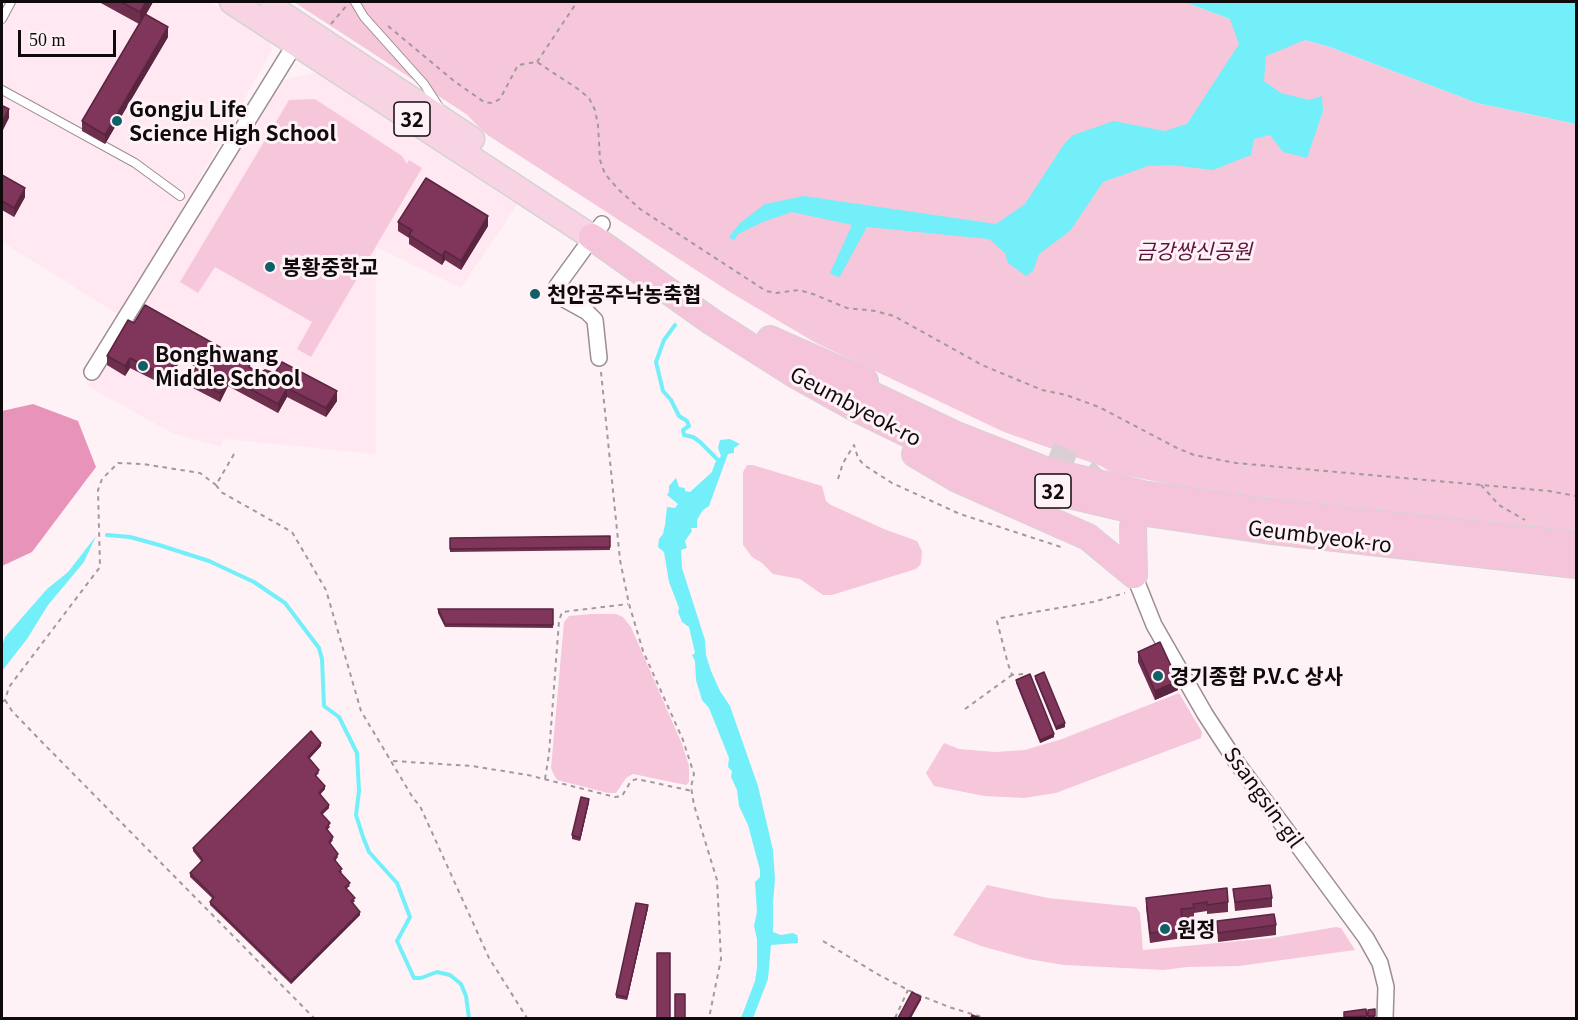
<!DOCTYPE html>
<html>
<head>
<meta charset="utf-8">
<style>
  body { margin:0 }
  #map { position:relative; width:1578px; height:1020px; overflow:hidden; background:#fef2f7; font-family:Georgia,serif }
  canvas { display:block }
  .frame { position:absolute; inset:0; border:3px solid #0f0b0d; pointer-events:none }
  .scale { position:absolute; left:18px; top:30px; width:98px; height:27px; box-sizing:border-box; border:3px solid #0f0b0d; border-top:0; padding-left:8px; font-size:18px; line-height:21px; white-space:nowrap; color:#0f0b0d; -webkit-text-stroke:4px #fef2f7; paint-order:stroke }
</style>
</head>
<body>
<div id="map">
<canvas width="1578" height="1020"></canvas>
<div class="frame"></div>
<div class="scale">50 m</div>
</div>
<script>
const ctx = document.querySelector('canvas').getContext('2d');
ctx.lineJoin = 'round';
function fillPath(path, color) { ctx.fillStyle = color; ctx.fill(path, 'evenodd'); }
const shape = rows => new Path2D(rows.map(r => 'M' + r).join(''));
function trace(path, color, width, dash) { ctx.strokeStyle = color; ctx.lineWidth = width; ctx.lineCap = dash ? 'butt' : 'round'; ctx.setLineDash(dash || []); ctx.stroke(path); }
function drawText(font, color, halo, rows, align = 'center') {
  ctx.font = font + ' Georgia,"Noto Sans KR",serif'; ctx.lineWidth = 6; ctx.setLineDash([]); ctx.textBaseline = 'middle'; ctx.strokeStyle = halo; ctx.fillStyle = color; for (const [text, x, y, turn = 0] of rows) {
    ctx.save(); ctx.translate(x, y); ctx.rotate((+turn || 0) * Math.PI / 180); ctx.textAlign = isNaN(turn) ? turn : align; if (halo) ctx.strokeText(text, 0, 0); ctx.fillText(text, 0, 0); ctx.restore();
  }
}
fillPath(shape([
  [2,2,210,2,270,41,272,50,192,192,119,315,2,242],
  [318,72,517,205,461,288,376,247,376,454,223,439,221,447,172,433,87,386,283,80]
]), '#ffe8f1');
fillPath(shape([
  [294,2,1184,2,1230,19,1330,47,1477,103,1576,124,1576,535,1282,501,1195,489,1112,473,1101,466,1004,432,816,343,733,294,486,134,466,114],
  [315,99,402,156,407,164,409,160,422,168,311,357,297,349,312,322,215,267,198,293,180,282,289,100],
  [747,465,753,465,822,486,826,501,831,505,884,529,917,541,922,551,921,564,916,569,832,595,823,595,800,579,773,574,762,563,752,557,743,545,743,472],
  [591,614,616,614,623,617,631,627,682,744,689,766,689,782,686,785,633,774,626,778,616,793,608,793,557,780,553,773,551,768,564,622,569,616],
  [1179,693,1202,732,1201,738,1056,793,1024,798,984,796,934,786,926,773,944,743,959,749,995,752,1025,750,1062,739],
  [987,885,1048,898,1136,907,1140,913,1143,950,1271,938,1336,927,1341,928,1355,950,1239,966,1187,967,1164,970,1064,965,1028,959,981,946,953,935]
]), '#f6c7db');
fillPath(shape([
  [33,404,78,421,96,467,32,552,2,566,2,411]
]), '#e893ba');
fillPath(shape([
  [1184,2,1576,2,1576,124,1477,103,1330,47,1305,40,1266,56,1264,81,1281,93,1309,100,1322,96,1323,111,1307,158,1283,152,1270,135,1254,139,1251,155,1213,170,1172,165,1148,166,1103,182,1070,231,1039,254,1033,271,1026,276,1008,263,1005,253,989,239,867,227,839,278,830,273,852,225,792,212,763,222,738,234,734,241,729,237,740,223,765,204,804,196,996,224,1025,204,1064,144,1073,135,1114,121,1164,131,1187,124,1239,44,1230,19],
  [730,439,740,444,734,448,734,453,728,454,709,506,703,510,697,520,697,528,691,528,692,531,685,541,687,548,681,550,682,568,705,640,706,655,711,671,720,691,730,706,758,786,773,850,775,879,773,903,773,932,781,935,793,933,797,935,798,939,798,943,771,945,768,979,753,1018,741,1018,755,981,757,968,757,939,754,926,757,912,755,882,760,877,760,870,748,825,739,806,737,790,731,777,732,771,728,767,729,758,709,708,702,700,696,680,695,661,692,655,695,653,689,627,682,622,678,612,679,608,669,582,664,552,658,547,659,539,663,534,665,525,667,507,675,508,678,504,667,495,669,492,669,486,676,478,679,487,685,488,685,491,690,492,712,472,715,463,721,456,718,448,720,440],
  [96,536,84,562,48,605,27,639,2,671,2,646,5,637,47,589,68,572]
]), '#72eff9');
trace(shape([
  [675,325,664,340,656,362,663,391,671,400,679,416,687,421,689,426,683,430,684,435,693,437,700,442,720,462],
  [107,535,130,537,159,545,209,561,254,582,285,603,319,648,322,659,324,706,339,717,357,753,359,791,356,815,363,837,369,852,397,883,410,917,397,941,414,978,421,978,437,972,450,975,461,984,466,996,469,1018]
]), '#72eff9', 4);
trace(shape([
  [1049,455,1082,469,1095,481]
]), '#dacfd4', 26, [26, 13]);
const service = shape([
  [355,2,364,17,424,84,439,107],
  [2,19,11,2],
  [2,90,135,163,180,196]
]);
const minor = shape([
  [599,358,595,320,587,312,560,297,557,286,602,224],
  [92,372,300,36],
  [1134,575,1154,625,1205,714,1237,763,1366,938,1380,963,1386,987,1385,1018]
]);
const primary = shape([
  [232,2,592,237],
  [273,8,472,139]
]);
const trunk = shape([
  [592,237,712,322,794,374,855,408,949,454,1044,489,1146,513,1264,530,1576,565],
  [770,339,865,381],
  [845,382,954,434,1045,470,1143,494,1266,512,1576,545],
  [915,454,957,479,1088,537,1134,575],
  [1133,527,1134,575]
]);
trace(service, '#9b8e93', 10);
trace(minor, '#9b8e93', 18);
trace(primary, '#d4d3d3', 27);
trace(trunk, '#d4d3d3', 28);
trace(shape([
  [331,24,347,5],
  [388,26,454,81,484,102,492,103,500,99,518,65,537,62,578,89,589,98,595,110,598,125,600,160,605,174,618,189,640,209,766,291,776,293,799,290,813,294,847,308,875,311,894,316,982,365,1042,390,1066,395,1099,407,1177,448,1194,455,1236,463,1549,491,1576,496],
  [537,62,577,2],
  [601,372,620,560,629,604,643,651,683,740,694,774,691,787,694,805,717,880,721,959,709,1018],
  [234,454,216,485,221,492,292,532,326,590,361,711,413,798,420,806,489,958,527,1018],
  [838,479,843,463,854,445,858,458,864,465,892,483,960,514,1061,547],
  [1481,485,1499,505,1525,520],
  [1023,674,1012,675,1008,664,997,621,1001,618,1093,602,1125,593],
  [5,700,12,711,39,739,314,1018],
  [2,702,5,700,9,687,100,567,98,490,102,479,118,463,143,464,200,473,216,485],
  [965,709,1012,675],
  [393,761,472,766,528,775,615,797,622,796,631,781,637,779,692,791],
  [545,779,549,754,559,621,562,612,628,604],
  [823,941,879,975,914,993,949,1007,985,1018],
  [895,1018,908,990]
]), '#a2999d', 2, [4.5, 4.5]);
trace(service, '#fff', 8);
trace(minor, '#fff', 15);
trace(primary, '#f8d3e3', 24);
trace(trunk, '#f6c4da', 26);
fillPath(shape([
  [99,2,153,2,146,14,168,37,105,144,82,131,82,121,139,24],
  [2,175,25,197,14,217,2,210],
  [398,222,488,226,461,270,445,260,442,265,409,244,409,238,398,231],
  [134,323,250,368,260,373,337,401,326,417,287,397,278,413,228,386,220,402,191,387,191,378,196,367,181,359,166,386,130,368,125,376,107,365,107,356],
  [610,536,610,550,450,552,450,538],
  [438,609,553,609,553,628,445,627,438,613],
  [1138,652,1178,690,1155,700,1138,662],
  [1035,676,1065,727,1056,730,1035,679],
  [1016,680,1054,737,1040,743,1016,683],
  [321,746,309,759,319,773,316,776,325,789,320,794,329,808,322,814,330,827,327,830,333,840,330,844,338,857,335,861,342,872,341,873,350,886,346,889,355,901,353,903,360,915,291,984,210,905,210,902,212,898,190,877,190,873,201,861,193,851,193,848],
  [589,802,580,841,572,839,572,835],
  [1233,889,1272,898,1272,907,1235,911],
  [1146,898,1228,902,1228,912,1207,914,1207,911,1194,913,1194,917,1182,919,1183,938,1150,943,1146,908],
  [648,908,627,1000,616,998,616,995],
  [1217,921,1276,925,1276,935,1218,942],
  [1366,1009,1367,1018,1344,1018,1344,1012],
  [1375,1009,1375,1018,1368,1018,1368,1010]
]), '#6e2e4e');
fillPath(shape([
  [146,2,153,2,140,25,140,12],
  [168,27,168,37,105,144,105,135],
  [9,109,9,118,2,132,2,122],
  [25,188,25,197,14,217,14,208],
  [488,216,488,226,461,270,461,261],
  [445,251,445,260,442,265,442,256],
  [181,349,181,359,166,386,166,377],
  [130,358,130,368,125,376,125,366],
  [228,377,228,386,220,402,220,393],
  [287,388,287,397,278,413,278,404],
  [337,391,337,401,326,417,326,408],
  [1178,681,1178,690,1155,700,1155,691],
  [1065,723,1065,727,1056,730,1056,727],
  [1054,734,1054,737,1040,743,1040,740],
  [321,743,321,746,308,760,308,757],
  [325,786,325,789,319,796,319,793],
  [589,799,589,802,580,841,580,838],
  [329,805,329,808,321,816,321,813],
  [648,905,648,908,627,1000,627,997],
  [360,912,360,915,291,984,291,981],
  [921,997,921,1000,911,1018,909,1018]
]), '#5a2540');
const building = shape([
  [121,2,146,2,140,12,121,2],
  [145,14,168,27,105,135,82,121,145,14],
  [3,106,9,109,2,122,2,109,3,106],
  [2,175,25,188,14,208,2,201,2,175],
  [426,178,488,216,461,261,445,251,442,256,409,235,412,230,398,222,426,178],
  [145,305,250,364,249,367,260,373,265,370,275,373,282,362,337,391,326,408,287,388,278,404,228,377,220,393,191,378,200,359,181,349,166,377,130,358,125,366,107,356,128,320,134,323,145,305],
  [610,536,610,547,450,549,450,538,610,536],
  [438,609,553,609,553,625,445,624,438,609],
  [1160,642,1178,681,1155,691,1138,652,1160,642],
  [1044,672,1065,723,1056,727,1035,676,1044,672],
  [1030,674,1054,734,1040,740,1016,680,1030,674],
  [311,731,321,743,308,757,319,770,315,775,325,786,319,793,329,805,321,813,330,823,326,828,333,837,329,842,338,854,334,859,342,869,339,871,350,883,345,887,355,898,351,901,360,912,291,981,210,902,214,897,190,873,203,860,193,848,311,731],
  [581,797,589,799,580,838,572,835,581,797],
  [1270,885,1272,898,1235,902,1233,889,1270,885],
  [1227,888,1228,902,1207,905,1207,902,1193,904,1194,908,1181,909,1183,929,1150,933,1146,898,1227,888],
  [636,903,648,905,627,997,616,995,636,903],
  [1274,914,1276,925,1218,933,1217,921,1274,914],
  [657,953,670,953,670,1018,657,1018,657,953],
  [912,992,921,997,909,1018,898,1018,912,992],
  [675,994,685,994,685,1018,675,1018,675,994],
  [1366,1009,1367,1016,1344,1017,1344,1012,1366,1009],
  [1375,1009,1375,1016,1368,1016,1368,1010,1375,1009],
  [972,1015,980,1018,971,1018,972,1015]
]);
fillPath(building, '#80355b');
trace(building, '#5a2540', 1.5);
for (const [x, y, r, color] of [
  [117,121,6,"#106167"],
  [270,267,6,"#106167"],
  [535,294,6,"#106167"],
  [143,366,6,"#106167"],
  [1158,676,6,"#106167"],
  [1165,929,6,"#106167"]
]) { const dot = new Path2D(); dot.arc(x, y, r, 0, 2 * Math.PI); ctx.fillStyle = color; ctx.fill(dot); trace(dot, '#fef2f7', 2); }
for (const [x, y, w] of [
  [412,119,36],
  [1053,491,36]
]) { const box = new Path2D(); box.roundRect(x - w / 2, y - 17, w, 34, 4.5); ctx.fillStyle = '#fef2f7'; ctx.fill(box); trace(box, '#0f0b0d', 1.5); }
drawText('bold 20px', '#0f0b0d', null, [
  ["32",412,119],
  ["32",1053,491]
]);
drawText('bold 21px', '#0f0b0d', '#fef2f7', [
  ["Gongju Life",129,109],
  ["Science High School",129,133],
  ["봉황중학교",282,267],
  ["천안공주낙농축협",547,294],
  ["Bonghwang",155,354],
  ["Middle School",155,378],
  ["경기종합 P.V.C 상사",1170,676],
  ["원정",1177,929]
], 'left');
drawText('italic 21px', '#5d133c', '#fef2f7', [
  ["금강쌍신공원",1194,251]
]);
drawText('21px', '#0f0b0d', '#fef2f7', [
  ["Geumbyeok-ro",856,406,28],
  ["Geumbyeok-ro",1320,536,7],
  ["Ssangsin-gil",1264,797,54]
]);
</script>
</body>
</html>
